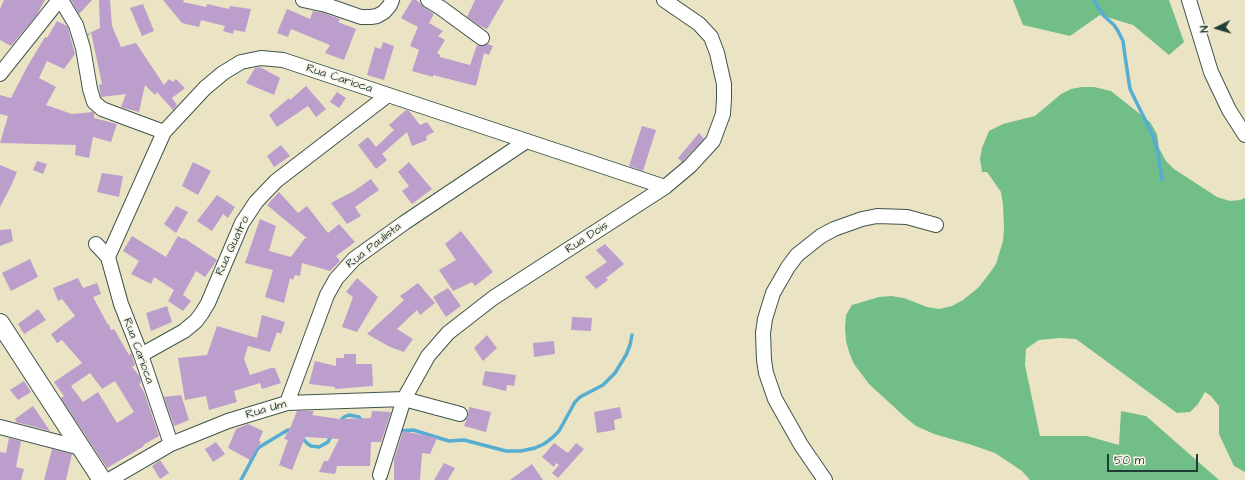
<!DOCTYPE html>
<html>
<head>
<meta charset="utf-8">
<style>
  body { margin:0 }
  #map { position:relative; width:1245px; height:480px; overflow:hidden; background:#ebe4c4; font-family:"Architects Daughter",sans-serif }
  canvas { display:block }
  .north { position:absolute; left:1197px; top:8px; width:40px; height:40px; -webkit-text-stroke:3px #f7f3e8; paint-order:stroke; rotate:265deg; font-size:11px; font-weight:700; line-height:16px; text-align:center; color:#1f3d34 }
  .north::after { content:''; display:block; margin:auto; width:14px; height:18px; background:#1f3d34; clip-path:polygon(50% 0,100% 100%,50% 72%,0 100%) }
  .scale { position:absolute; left:1107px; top:454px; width:91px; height:18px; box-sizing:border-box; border:2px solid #1f3d34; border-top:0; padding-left:5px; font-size:12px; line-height:14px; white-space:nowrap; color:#1f3d34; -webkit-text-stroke:3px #f7f3e8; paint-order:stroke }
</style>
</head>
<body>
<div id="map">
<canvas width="1245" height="480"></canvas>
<div class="north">N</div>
<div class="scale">50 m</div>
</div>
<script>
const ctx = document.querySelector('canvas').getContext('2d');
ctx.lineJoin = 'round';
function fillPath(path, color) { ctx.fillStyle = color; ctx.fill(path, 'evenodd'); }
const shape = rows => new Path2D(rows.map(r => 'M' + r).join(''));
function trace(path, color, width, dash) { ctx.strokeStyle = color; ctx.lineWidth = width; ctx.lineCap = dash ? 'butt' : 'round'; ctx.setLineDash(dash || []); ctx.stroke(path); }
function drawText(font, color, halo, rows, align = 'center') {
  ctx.font = font + ' "Architects Daughter",sans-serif'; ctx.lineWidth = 3.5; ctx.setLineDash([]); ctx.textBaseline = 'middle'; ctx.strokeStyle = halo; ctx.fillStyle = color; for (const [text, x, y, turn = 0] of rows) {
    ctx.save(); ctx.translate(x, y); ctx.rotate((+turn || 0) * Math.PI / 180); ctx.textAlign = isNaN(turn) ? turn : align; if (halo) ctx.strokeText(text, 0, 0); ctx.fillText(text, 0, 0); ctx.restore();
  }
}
fillPath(shape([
  [1013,0,1169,0,1184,42,1169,55,1133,25,1100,15,1070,36,1023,25],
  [1082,87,1094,87,1111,91,1150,122,1157,134,1159,148,1166,161,1174,169,1217,197,1230,201,1240,200,1245,198,1245,472,1234,466,1219,434,1219,406,1211,396,1205,392,1198,404,1190,412,1177,413,1076,339,1060,338,1039,340,1026,349,1025,365,1040,436,1087,436,1119,445,1121,411,1146,416,1219,480,1030,480,1022,471,995,453,972,445,934,434,916,426,906,418,869,384,854,364,849,352,846,341,845,328,846,315,852,305,879,297,891,296,904,298,927,307,939,309,952,306,963,300,978,288,989,274,996,264,1003,241,1004,229,1003,205,1001,192,987,172,982,172,980,159,982,148,989,131,1003,124,1035,116,1061,94,1071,89]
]), '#71be88');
trace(shape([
  [1094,0,1104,16,1114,25,1118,31,1123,41,1125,56,1130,89,1153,136,1158,153,1162,180],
  [339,422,344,417,349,415,359,417,362,421],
  [397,431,413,430,449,441,464,440,506,451,521,451,535,448,544,444,552,438,559,431,575,402,580,397,603,385,615,373,626,355,630,345,632,335],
  [302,438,308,444,311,446,319,447,328,442,331,436],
  [241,480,258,448,276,437,288,430,293,430]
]), '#56add2', 3.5);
fillPath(shape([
  [4,0,45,0,36,16,11,46,0,40,0,9],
  [71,0,92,0,79,14],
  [99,0,110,0,112,26,121,47,136,43,164,85,169,79,173,82,176,79,185,88,172,98,177,105,173,110,157,92,155,95,145,85,139,112,121,107,126,94,101,97,99,85,102,84,91,32,88,36,87,34,100,28],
  [163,0,184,0,183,2,206,7,207,4,229,9,230,6,251,9,245,32,234,30,233,34,223,31,225,26,201,20,199,27,182,23],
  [412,0,416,0,420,3,424,7,434,14,429,23,443,31,438,36,445,40,437,53,440,55,440,57,470,65,477,45,481,46,488,44,493,46,489,55,484,53,476,86,433,75,433,77,412,71,419,50,410,46,418,27,401,18],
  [475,0,504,0,487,29,480,26,467,17],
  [143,4,154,31,142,36,130,8],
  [287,9,310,19,313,11,324,13,340,19,338,22,356,29,344,60,325,53,330,45,291,29,288,37,277,33],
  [57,21,67,26,68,28,75,54,64,69,47,61,39,78,56,87,46,105,72,114,93,112,94,113,94,118,117,124,111,142,93,137,89,158,75,155,76,145,0,143,8,116,0,114,0,95,11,98,27,67,45,37,47,38],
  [383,42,394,46,384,80,367,75,375,47,381,49],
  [260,67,280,78,274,95,246,83,255,68],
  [306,86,326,109,316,117,308,106,277,127,269,115,289,98,290,100],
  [337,92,346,98,339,108,330,102],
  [406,110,409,111,420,125,427,122,434,132,426,136,427,140,412,146,407,132,382,154,387,160,376,169,358,145,368,137,376,147,394,130,389,125],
  [642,126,656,130,643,171,629,166],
  [699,133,704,139,682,162,678,158],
  [281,145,290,156,274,167,267,156],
  [37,161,47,164,43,174,33,170],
  [193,162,211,171,198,195,182,186],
  [409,162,432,189,412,204,402,191,409,186,398,172],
  [0,165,17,172,11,186,0,207],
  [102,173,123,176,119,197,97,192],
  [371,179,379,190,355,207,361,216,347,224,331,203,354,191],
  [279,192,298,213,307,206,328,233,339,224,355,242,336,256,340,261,330,271,302,263,300,276,295,275,293,280,290,278,284,303,265,297,273,270,245,263,260,219,276,226,269,251,291,257,305,238,308,239,267,205],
  [217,195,235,207,228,218,223,214,212,231,197,221],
  [176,206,188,212,176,233,164,224],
  [11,229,13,241,0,246,0,230],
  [461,231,493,272,475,286,472,282,453,291,439,270,456,260,445,244],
  [132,236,166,257,178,236,183,239,184,238,217,260,205,277,196,271,183,295,191,301,183,311,168,301,174,290,154,277,151,284,131,274,139,261,123,251],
  [605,244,624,264,606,278,608,280,596,289,585,277,607,262,596,250],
  [30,259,38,277,11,291,2,273],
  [78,278,83,288,97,283,101,294,93,297,108,325,109,324,111,330,114,329,129,355,131,353,135,365,132,367,140,377,141,383,139,384,144,392,159,436,143,445,144,446,107,468,62,400,61,398,64,396,54,382,82,363,62,340,57,343,51,334,75,316,62,299,58,301,53,288],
  [90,373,102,389,115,381,134,412,117,423,98,392,83,402,71,386],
  [357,278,378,297,357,332,342,327,353,297,346,292],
  [418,283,435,303,420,315,417,310,397,329,413,339,404,352,390,347,367,334,404,300,400,296],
  [448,288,461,306,446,317,433,297],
  [167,306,172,322,151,331,146,313],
  [38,309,46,320,24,334,18,324],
  [262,315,285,322,281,334,277,332,270,352,248,346,244,359,250,375,271,368,275,368,281,383,262,389,260,383,234,391,237,402,209,410,206,396,185,400,178,358,207,355,217,326,257,338],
  [572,317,592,318,591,331,571,330],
  [487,335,497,348,483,361,474,348],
  [554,341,555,354,534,357,533,343],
  [344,354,356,354,356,364,372,364,373,386,335,389,335,387,309,384,315,361,336,366,336,358,344,358],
  [485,371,516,375,514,386,507,385,506,391,482,385],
  [24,381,31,392,18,400,10,390],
  [181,395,189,420,174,426,164,397],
  [33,406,50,431,16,422,15,419],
  [469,407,491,412,486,432,464,426,468,416],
  [620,407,622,418,614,420,615,430,597,433,594,412],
  [297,411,314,411,312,415,340,419,371,418,372,411,391,412,381,442,371,442,370,466,337,466,335,474,319,472,324,461,328,461,339,439,305,437,292,470,279,465,288,440,284,439,291,426],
  [248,424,263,431,259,441,261,442,250,460,228,448,236,429],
  [403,431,437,438,430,454,422,453,420,480,394,480,394,460],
  [9,438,21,441,16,467,24,469,21,480,0,480,0,452,6,453],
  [216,442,225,454,213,462,205,449],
  [554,443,568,453,576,443,584,449,558,478,552,473,559,465,556,463,554,467,542,457],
  [52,449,72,454,66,480,44,480],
  [160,460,169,473,160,479,152,466],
  [444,463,455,468,448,480,434,480],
  [532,464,543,480,510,480]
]), '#bb9ecb');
const minor = shape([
  [61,0,76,25,83,48,90,89,94,102,102,109,164,132],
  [303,0,326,5,361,17,371,17,377,16,384,12,390,5,392,0],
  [428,0,441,8,482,38],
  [1189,0,1211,72,1229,110,1245,135],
  [0,74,59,0],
  [96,244,108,257,121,304,141,355,171,444],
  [108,257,164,132,205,88,223,73,241,62,261,58,283,60,665,187],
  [141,355,184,331,196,321,202,313,208,303,242,223,256,202,276,181,388,95],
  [287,403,327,295,336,279,354,259,404,223,525,142],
  [0,427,81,448],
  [380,475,404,399,428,356,448,333,493,298,665,187,690,166,713,141,723,114,724,99,724,84,717,53,711,37,699,24,664,0],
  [109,480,171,444,228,421,287,403,404,399,460,414],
  [825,480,801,445,775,399,766,373,764,360,763,333,765,319,773,293,788,267,797,255,821,236,834,229,862,219,877,216,907,217,936,225]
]);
const major = shape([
  [0,323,102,480]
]);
trace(minor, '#3e564a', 16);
trace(major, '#3e564a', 20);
trace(minor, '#fff', 14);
trace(major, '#fff', 18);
drawText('12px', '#1f3d34', '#f7f3e8', [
  ["Rua Carioca",339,79,18],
  ["Rua Dois",587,238,-33],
  ["Rua Quatro",233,246,-65],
  ["Rua Paulista",374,246,-38],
  ["Rua Carioca",138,351,70],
  ["Rua Um",266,410,-16]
]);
</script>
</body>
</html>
